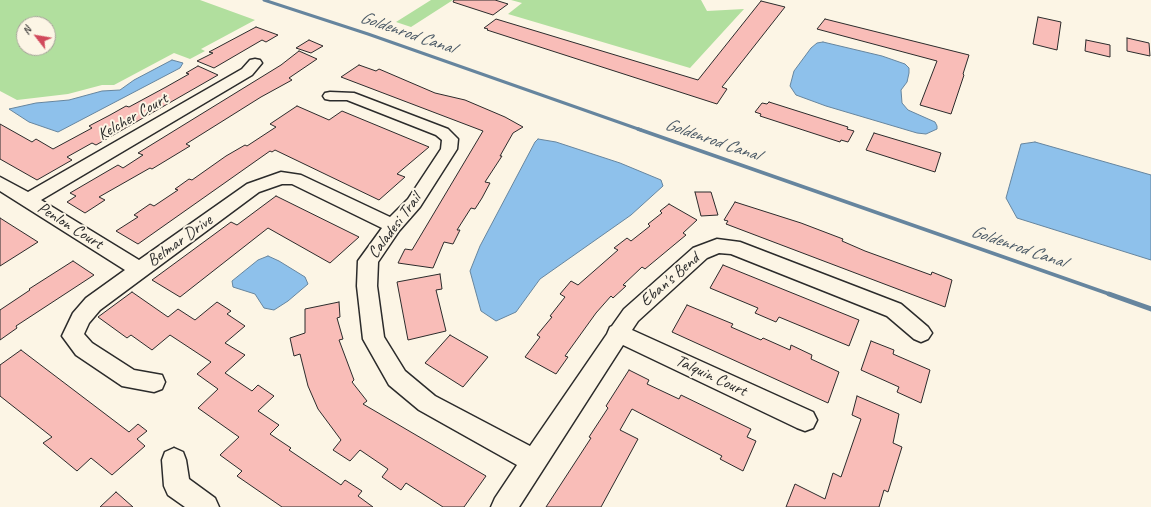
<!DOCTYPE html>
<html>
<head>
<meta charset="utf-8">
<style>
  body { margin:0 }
  #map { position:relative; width:1151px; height:507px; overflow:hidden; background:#fcf5e5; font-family:Caveat,sans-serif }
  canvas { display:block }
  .north { position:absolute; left:16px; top:16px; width:40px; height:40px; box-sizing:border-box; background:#fcf5e5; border:1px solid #a8a49b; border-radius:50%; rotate:301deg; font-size:11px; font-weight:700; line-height:16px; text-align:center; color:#2b2b2b }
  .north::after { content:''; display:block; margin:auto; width:14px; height:18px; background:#d1495b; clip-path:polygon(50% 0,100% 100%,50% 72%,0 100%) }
</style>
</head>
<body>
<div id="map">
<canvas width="1151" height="507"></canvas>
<div class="north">N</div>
</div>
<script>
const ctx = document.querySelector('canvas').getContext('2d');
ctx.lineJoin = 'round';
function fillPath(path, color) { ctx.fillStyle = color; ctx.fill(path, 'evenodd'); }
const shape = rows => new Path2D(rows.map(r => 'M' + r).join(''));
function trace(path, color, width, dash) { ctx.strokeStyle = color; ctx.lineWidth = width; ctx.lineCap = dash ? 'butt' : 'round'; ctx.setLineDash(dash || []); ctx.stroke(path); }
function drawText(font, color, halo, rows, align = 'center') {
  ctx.font = font + ' Caveat,sans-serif'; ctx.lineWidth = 4; ctx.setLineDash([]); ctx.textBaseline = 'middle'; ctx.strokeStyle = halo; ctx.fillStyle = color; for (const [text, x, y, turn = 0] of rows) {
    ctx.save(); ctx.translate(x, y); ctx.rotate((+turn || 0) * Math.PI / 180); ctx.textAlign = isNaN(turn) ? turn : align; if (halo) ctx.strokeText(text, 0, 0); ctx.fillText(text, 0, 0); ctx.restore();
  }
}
fillPath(shape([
  [0,0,200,0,255,20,201,49,205,51,190,59,174,53,114,85,102,85,68,94,17,100,0,91],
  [24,24,48,24,48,48,24,48],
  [431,0,453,0,411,27,396,22],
  [511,0,701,0,707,11,744,9,690,68,508,14,522,3]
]), '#b1df9e');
const water = shape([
  [823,42,882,56,905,64,909,68,909,73,907,82,901,90,902,103,908,110,935,122,937,126,937,129,926,134,917,133,826,106,796,95,790,86,794,71,811,48,817,43,823,42],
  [172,60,183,63,180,68,58,132,29,122,9,109,36,103,69,100,102,91,120,90,134,80,172,60],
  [538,139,556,142,620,163,661,180,663,186,631,215,540,279,516,312,496,321,481,311,470,271,480,246,535,142,538,139],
  [1035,142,1151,175,1151,260,1017,218,1006,198,1021,144,1035,142],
  [268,256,279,261,305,277,308,284,288,301,274,310,264,308,255,294,233,287,232,281,258,260,268,256]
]);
fillPath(water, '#8ec1eb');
trace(water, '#66859e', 1);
trace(shape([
  [264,0,368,34,641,130]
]), '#66859e', 3);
trace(shape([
  [638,129,1112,295]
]), '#66859e', 3.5);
trace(shape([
  [1109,294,1151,309]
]), '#66859e', 5);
const building = shape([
  [454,0,495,0,508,4,493,15,453,2,454,0],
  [761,1,785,7,722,87,727,89,717,104,487,30,488,29,484,28,496,19,698,80,761,1],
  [1038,17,1061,22,1057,50,1033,44,1038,17],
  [825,19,969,55,963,74,964,75,951,114,920,105,937,61,817,29,825,19],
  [256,27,278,35,266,42,262,40,214,68,197,61,213,53,209,52,256,27],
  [1127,38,1149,43,1150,56,1127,51,1127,38],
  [309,40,323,46,311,53,296,48,309,40],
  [1086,40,1110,45,1110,57,1085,51,1086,40],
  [299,51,317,59,289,78,292,80,261,97,186,144,190,146,152,169,150,168,99,197,105,200,85,213,67,202,76,196,70,193,118,165,123,168,143,155,138,153,281,65,299,51],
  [359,65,376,71,379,69,435,93,465,100,505,117,523,127,513,133,500,156,502,156,485,182,490,183,482,198,475,209,471,208,457,230,460,230,453,244,444,242,433,268,398,263,405,249,412,250,483,131,341,77,359,65],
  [198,66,218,75,96,145,92,143,67,157,72,160,37,180,0,159,0,124,32,142,36,139,53,149,92,128,89,126,110,115,126,106,129,107,166,87,189,74,186,73,198,66],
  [769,102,848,127,847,129,854,131,848,142,841,140,840,142,760,116,761,114,755,112,762,103,767,104,769,102],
  [297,106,329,120,342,111,429,147,397,174,405,177,379,200,300,162,275,150,272,152,270,151,138,244,116,231,138,217,134,215,150,204,154,206,178,190,175,189,189,179,192,180,226,156,245,145,247,146,276,127,270,124,297,106],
  [874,133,941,153,935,172,866,150,874,133],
  [695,192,711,192,718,215,701,216,695,192],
  [276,196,359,237,330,263,268,228,180,297,152,280,231,222,237,225,276,196],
  [735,202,801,223,843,239,842,241,865,251,931,275,932,272,952,280,945,307,726,224,728,221,724,220,735,202],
  [669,204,697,220,683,233,686,235,645,269,642,267,623,285,626,286,613,298,611,296,596,313,565,356,568,357,556,374,525,357,540,337,537,335,552,317,550,316,565,297,560,294,571,281,578,285,618,250,614,248,627,238,631,241,650,226,648,224,662,213,660,211,669,204],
  [0,218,38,242,0,266,0,218],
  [73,261,94,275,16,326,17,328,0,340,0,310,30,290,29,289,73,261],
  [723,265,859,320,849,346,779,317,776,322,755,313,758,308,710,288,723,265],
  [440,274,442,289,436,290,446,331,408,340,397,282,440,274],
  [132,292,168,317,178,309,195,320,217,302,231,311,227,314,245,326,225,343,245,355,225,373,252,391,258,385,274,396,258,411,279,425,270,434,291,448,289,450,341,485,345,480,362,491,358,496,373,507,282,507,237,476,242,471,220,455,239,437,198,408,218,389,197,374,211,362,170,335,152,350,131,335,127,338,98,317,132,292],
  [339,302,340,317,337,318,343,339,339,340,354,380,352,382,367,401,363,404,486,476,464,507,443,507,406,483,401,490,382,477,388,469,360,450,350,461,333,450,341,440,318,409,308,386,300,354,294,356,290,338,305,333,305,309,339,302],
  [687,305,733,324,731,327,761,340,763,338,790,350,791,345,812,355,811,359,839,372,828,403,672,332,687,305],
  [450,335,488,357,463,387,425,363,450,335],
  [871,341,894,350,893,354,930,370,921,403,897,392,899,387,861,370,871,341],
  [21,350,129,432,138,424,147,431,137,439,145,446,112,475,91,458,77,471,43,443,52,437,0,396,0,365,21,350],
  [629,370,649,380,647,384,679,399,681,395,751,429,747,437,756,441,743,471,720,459,722,456,632,409,620,430,638,439,601,507,546,507,591,438,589,437,608,408,606,406,629,370],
  [857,396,899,414,893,443,902,447,888,492,884,490,879,507,786,507,795,484,825,499,833,473,841,477,861,419,852,415,857,396],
  [116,492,133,507,100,507,116,492]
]);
fillPath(building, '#f9bdb8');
trace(building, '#2b2b2b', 1);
const minor = shape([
  [255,59,260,60,262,63,252,75,41,200,139,260,247,184,281,172,301,175,390,217,408,199,441,149,442,140,436,135,347,100,330,100,325,99,323,96,325,93,330,92,354,93,448,129,458,139,457,149,420,207,399,231,378,262,377,286,384,337,405,371,435,396,530,446,607,334,610,327,612,326,624,309,693,248,717,239,740,242,901,304,928,327,932,333,928,339,921,342,914,339,887,316,731,254,719,253,707,258,638,321,632,330,813,412,817,420,813,428,805,431,797,428,623,345,519,507,491,507,495,498,517,465,419,410,389,385,363,339,357,286,358,261,382,228,292,184,282,184,259,192,100,310,89,323,84,334,92,343,134,370,162,375,165,382,162,389,154,392,122,386,76,355,62,336,73,313,86,298,125,270,0,191,0,177,28,192,242,69,250,60,255,59],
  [174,448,183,452,186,460,189,479,215,498,219,507,185,507,168,495,164,486,162,460,165,452,174,448]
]);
trace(minor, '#2b2b2b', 3);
fillPath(minor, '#fcf5e5');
drawText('17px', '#2b2b2b', '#fcf5e5', [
  ["Kelcher Court",133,117,-30],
  ["Penlon Court",70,226,32],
  ["Caladesi Trail",395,226,-53],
  ["Belmar Drive",180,241,-36],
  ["Eban's Bend",670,280,-41],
  ["Talquin Court",711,376,25]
]);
drawText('italic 18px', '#495865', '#fcf5e5', [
  ["Goldenrod Canal",407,33,19],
  ["Goldenrod Canal",712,140,19],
  ["Goldenrod Canal",1018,247,19]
]);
</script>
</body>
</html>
